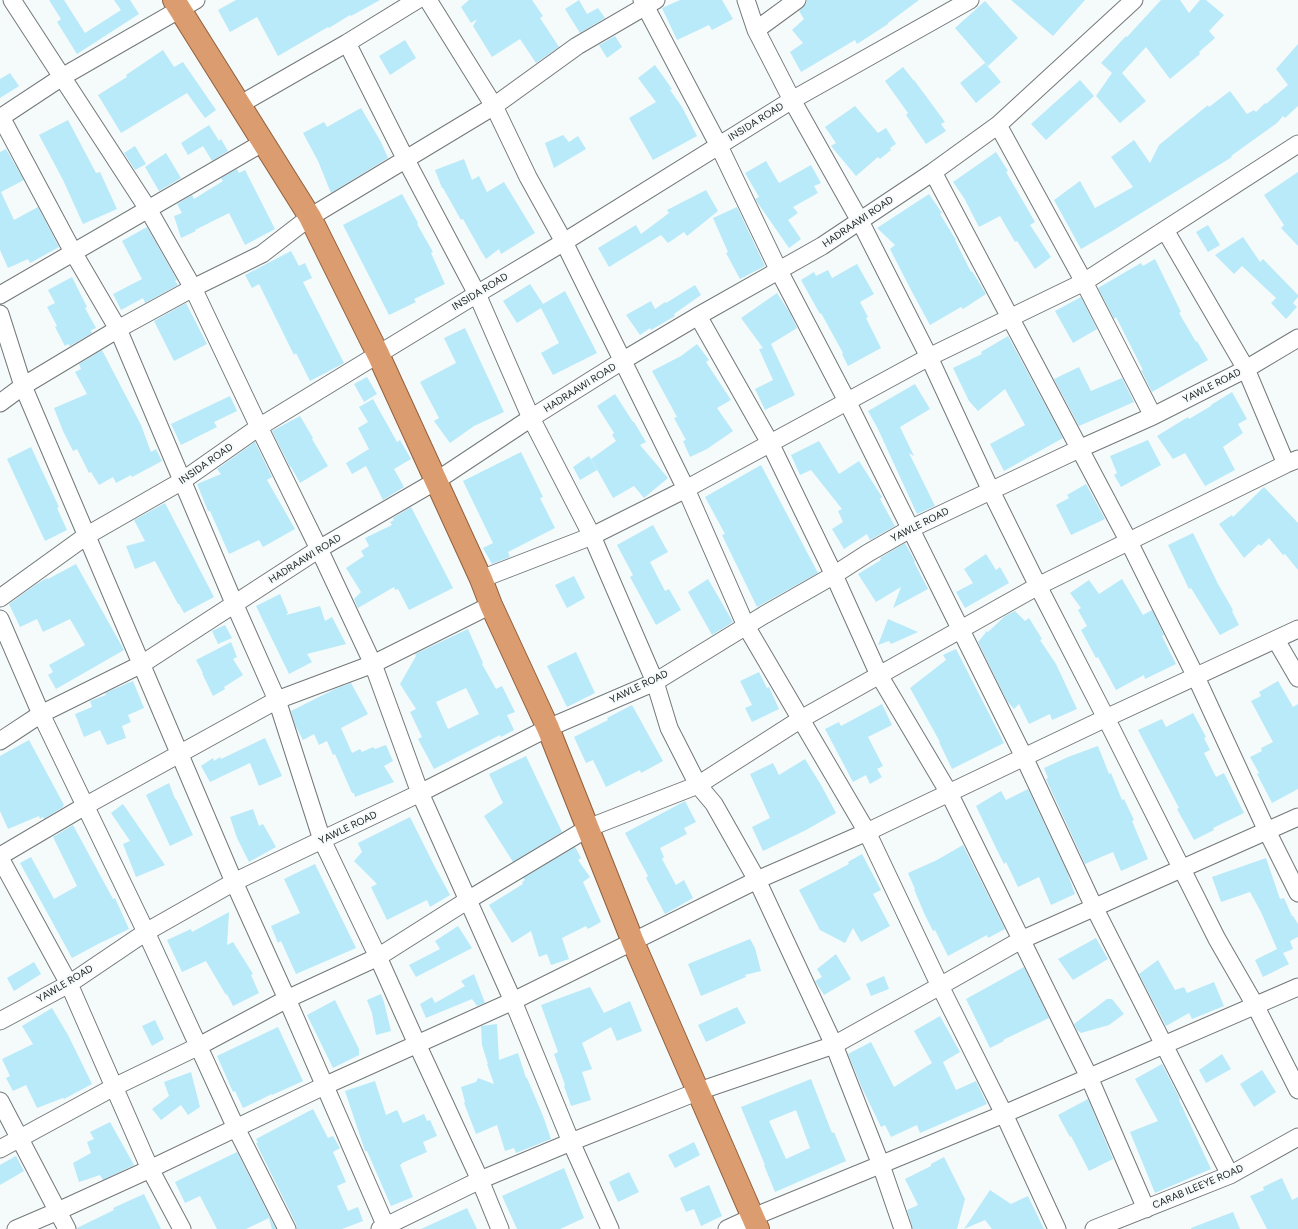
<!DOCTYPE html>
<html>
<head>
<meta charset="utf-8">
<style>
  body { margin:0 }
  canvas { display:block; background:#f5fafb }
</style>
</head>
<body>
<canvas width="1298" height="1229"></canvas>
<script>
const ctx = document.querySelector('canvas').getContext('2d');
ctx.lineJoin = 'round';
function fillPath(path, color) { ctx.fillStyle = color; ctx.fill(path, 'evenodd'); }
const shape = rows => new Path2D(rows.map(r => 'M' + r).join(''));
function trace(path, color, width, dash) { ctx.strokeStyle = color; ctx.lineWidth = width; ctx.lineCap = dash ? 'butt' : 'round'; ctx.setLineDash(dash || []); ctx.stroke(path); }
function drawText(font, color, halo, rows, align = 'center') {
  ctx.font = font + ' Figtree,sans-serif'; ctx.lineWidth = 4; ctx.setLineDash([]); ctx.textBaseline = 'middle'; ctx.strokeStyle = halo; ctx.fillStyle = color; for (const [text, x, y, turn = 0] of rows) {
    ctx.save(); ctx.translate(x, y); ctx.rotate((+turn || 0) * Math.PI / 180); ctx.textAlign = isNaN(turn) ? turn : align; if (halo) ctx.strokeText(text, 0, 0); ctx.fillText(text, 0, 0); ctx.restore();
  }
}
fillPath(shape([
  [49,0,64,0,85,33,121,10,114,0,130,0,139,14,77,54,57,22,61,19],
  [236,0,380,0,351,16,350,15,329,28,328,27,278,56,257,17,230,32,218,10],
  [469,0,532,0,543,16,540,18,559,47,536,63,520,39,492,57,473,26,477,19,471,23,461,7],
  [579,0,587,14,598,8,605,18,580,33,565,9],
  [680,0,722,0,733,19,712,30,709,25,677,40,662,8],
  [807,0,919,0,888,23,888,24,857,44,855,40,801,72,790,52,803,43,792,30,804,19,799,11,806,4],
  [1011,0,1085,0,1053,36],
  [1161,0,1180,0,1189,13,1200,0,1206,0,1224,15,1209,31,1215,38,1199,52,1200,54,1170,79,1146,47,1122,73,1146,101,1120,123,1096,96,1112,73,1101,63,1126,36,1127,37],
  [985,1,1018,38,988,66,955,28],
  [615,36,622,47,607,58,599,45],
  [405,40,416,58,390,75,379,56],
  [1298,44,1298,106,1285,118,1283,116,1277,123,1231,156,1232,157,1112,231,1081,249,1054,200,1080,181,1095,208,1133,187,1111,157,1134,140,1150,163,1159,145,1208,105,1209,107,1230,91,1247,114,1254,110,1256,112,1265,103,1266,104,1288,85,1276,69],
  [163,50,174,67,183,62,216,110,205,118,187,93,121,133,98,95,127,77,126,75],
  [985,63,1001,82,976,103,960,83],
  [655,65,672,89,670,90,682,107,697,136,653,160,629,118,656,102,638,78],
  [903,67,914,81,914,80,945,122,941,124,946,131,926,144,906,115,908,113,885,81],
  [10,73,19,86,0,98,0,79],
  [1080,80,1094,96,1046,140,1031,124],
  [855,106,878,133,886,128,896,144,890,148,891,150,880,159,878,157,856,176,831,146,836,143,825,127],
  [361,108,381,142,388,158,331,193,318,161,303,133,324,122,327,127],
  [68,120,96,173,100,172,117,209,83,224,63,180,39,135],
  [209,125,219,141,221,139,228,151,212,161,203,146,188,155,181,143],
  [563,135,569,142,578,136,586,149,554,168,545,143],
  [135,146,146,164,135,170,124,153],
  [6,149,24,180,1,192,14,220,38,207,59,247,30,263,28,259,8,268,0,250,0,152],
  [996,152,1008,171,1006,172,1035,222,1030,225,1051,257,1035,269,1017,241,1015,242,1000,216,979,227,964,198,953,182],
  [166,153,181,178,159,191,145,167],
  [464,159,472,180,479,176,487,192,504,182,535,233,501,254,499,249,486,259,481,251,463,219,461,220,443,188,442,188,435,170],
  [766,161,779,183,811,165,821,183,814,186,818,193,793,207,798,213,788,220,801,239,789,248,755,199,759,197,745,173],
  [237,169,239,173,245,170,275,229,245,245,229,213,195,230,196,231,181,238,174,216,182,213,177,204,192,195,194,199,223,181,221,178],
  [1298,172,1298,246,1281,228,1284,225,1264,195],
  [706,190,718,211,687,236,684,232,668,243,661,235,609,267,598,248,636,225,641,234,669,213,667,210],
  [402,194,418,223,417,224,433,252,431,253,445,284,414,299,416,302,389,315,343,225],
  [929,194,942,213,940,214,956,240,955,240,971,272,972,271,986,294,963,309,961,307,930,325,911,290,890,249,895,245,877,228],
  [737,207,765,266,740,279,726,253,728,252,713,218],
  [1208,225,1220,245,1208,252,1196,232],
  [147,227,177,280,175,281,178,285,145,303,143,298,121,310,113,294,142,279,122,241],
  [1243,237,1260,262,1263,259,1298,295,1298,297,1293,303,1297,307,1286,319,1271,303,1276,298,1242,266,1234,274,1215,255],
  [291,251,299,266,305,263,312,278,303,282,344,363,310,381,296,353,294,355,259,284,252,288,245,275],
  [1155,259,1181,312,1179,313,1196,342,1197,341,1208,360,1152,392,1141,370,1143,370,1116,317,1114,319,1098,288,1141,263,1143,266],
  [857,264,874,294,860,302,868,317,866,318,881,348,848,366,842,354,843,353,821,313,820,314,801,280,814,272,816,276,828,270,832,278],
  [72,277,87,307,85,308,96,328,91,330,92,333,70,346,68,344,65,346,55,327,57,326,47,307,55,303,48,290],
  [530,284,543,304,565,291,597,353,553,375,541,353,559,343,541,308,517,323,503,301],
  [695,285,701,295,674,314,675,316,651,330,650,328,640,335,626,315,651,301,655,309,665,302,666,303],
  [777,293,790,313,797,328,771,344,795,395,765,410,755,389,773,380,759,349,763,348,741,318],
  [1081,297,1097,329,1073,343,1055,311],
  [186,303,207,344,174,361,154,321],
  [465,328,504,412,474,426,450,443,434,421,439,418,420,382,456,363,444,338],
  [1008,336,1063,438,1004,471,990,444,1025,425,1005,389,978,411,969,401,953,368,982,354,981,352],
  [697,344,709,360,706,362,731,400,717,408,733,431,707,449,690,457,683,441,686,440,674,418,677,417,652,371,681,356],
  [102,350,141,425,151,452,156,449,162,461,132,477,131,475,116,483,113,477,99,485,91,472,89,473,77,449,73,451,63,431,54,408,87,394,75,372,81,369,79,364],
  [1079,367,1091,391,1122,378,1134,402,1079,426,1054,379],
  [367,377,377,394,364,402,354,384],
  [915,384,930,409,900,427,914,456,909,453,935,506,917,514,878,429,868,411],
  [1232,392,1247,419,1238,424,1243,433,1223,447,1235,470,1205,486,1185,453,1173,459,1157,436,1188,417,1189,419,1211,406,1211,405],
  [615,394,633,422,634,422,646,442,640,445,668,478,644,498,634,486,613,498,591,459,616,441,612,435,614,433,597,406],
  [230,396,237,411,214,422,217,427,181,445,171,424],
  [373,399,397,442,400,440,411,459,394,469,404,487,383,500,366,466,352,474,346,463,369,449,358,428,368,422,359,407],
  [300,416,313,438,312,439,328,466,300,483,291,467,290,467,272,431],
  [1148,440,1161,465,1121,487,1114,475,1117,473,1110,456],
  [819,441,839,474,859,461,882,497,880,499,895,526,870,540,867,534,844,549,832,529,843,522,838,511,842,509,811,470,800,475,791,455],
  [255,442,272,477,267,480,295,529,263,547,259,540,229,554,210,511,208,511,197,484,221,474,217,469],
  [31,447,59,507,57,508,67,530,45,541,7,459],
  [521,452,543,497,540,498,555,528,508,552,510,557,492,564,483,548,493,543,463,481],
  [589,456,597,470,580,480,573,467],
  [761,465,818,573,757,607,722,535,725,534,705,497],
  [1086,484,1105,519,1071,535,1056,505,1069,498,1067,495],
  [1264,487,1298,523,1298,570,1285,554,1283,555,1269,538,1261,546,1259,544,1244,558,1219,524,1232,515,1233,517],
  [165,503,214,597,184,613,179,604,178,604,155,561,135,569,126,546,145,541,134,520],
  [411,507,453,588,409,610,398,589,395,590,394,587,358,608,354,599,361,592,346,568,364,556,361,551,369,546,365,538,392,525,390,522,394,520,393,518],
  [653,525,668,552,650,562,665,591,669,589,681,610,656,625,630,577,633,575,617,545],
  [1193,533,1218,584,1233,610,1232,611,1239,625,1220,635,1191,588,1189,589,1168,545],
  [905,543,915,561,914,562,928,589,893,608,901,587,876,602,858,574,881,560,880,558],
  [986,554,996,570,1000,567,1009,583,965,608,956,592,973,583,964,569],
  [76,564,124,650,56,689,48,675,53,672,49,665,85,645,70,619,43,632,37,619,20,627,9,604,35,585,47,578,48,579],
  [574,576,585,598,567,608,555,585],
  [708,579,733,622,712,635,688,592],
  [1122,579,1143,615,1152,610,1164,635,1162,636,1176,664,1145,679,1144,675,1116,690,1098,657,1096,658,1081,630,1087,626,1078,610,1081,608,1070,593,1089,580,1099,594],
  [280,594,288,613,286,615,320,606,325,621,332,617,346,644,307,654,312,662,289,674,256,606],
  [1015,611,1025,621,1029,618,1042,639,1040,640,1056,664,1077,709,1052,720,1050,714,1029,724,1019,704,1014,709,1007,701,978,642,987,631,988,632,1005,616],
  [888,619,918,632,891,644,889,641,878,645],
  [225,625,232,638,218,644,212,631],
  [468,629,483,663,482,664,496,689,502,686,515,712,507,715,514,730,501,737,500,735,434,769,418,739,422,737,410,712,416,709,400,684,416,656,415,654],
  [466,688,479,714,448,729,436,702],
  [231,642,237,657,233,659,243,675,224,687,225,689,213,696,202,673,203,673,196,660],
  [956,649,1004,743,952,769,939,742,940,742,910,688,946,660,943,655],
  [576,652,595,693,567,707,547,666],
  [759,672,767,688,769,687,779,709,752,722,745,708,752,705,740,681],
  [133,681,144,708,128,715,131,722,122,726,126,738,107,745,100,730,84,737,75,714,92,707,90,701,106,695,105,693],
  [1278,681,1293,707,1298,704,1298,789,1272,803,1257,774,1259,773,1250,757,1262,751,1261,748,1273,742,1251,701,1261,696,1259,692],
  [351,683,368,714,341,728,352,753,360,749,362,752,373,747,375,749,386,745,393,761,384,766,394,782,355,797,354,793,352,793,335,754,333,755,327,741,319,745,314,734,303,740,295,725,291,711,335,689],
  [882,704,892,725,868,737,883,766,877,769,882,777,870,784,866,775,853,782,825,729,839,722,841,726],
  [632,705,663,761,641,773,640,770,606,787,593,760,586,763,574,737,608,720,607,718],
  [1193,713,1206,737,1204,738,1210,750,1204,753,1216,777,1224,773,1244,813,1213,828,1214,830,1194,840,1177,809,1179,808,1138,730,1162,719,1166,727],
  [265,738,282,776,259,786,250,763,210,782,201,766,213,758,214,761,220,757,221,759],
  [29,740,64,805,63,806,63,807,44,819,43,817,40,819,39,816,8,829,0,811,0,756],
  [1098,746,1109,774,1111,773,1122,800,1124,799,1134,820,1132,821,1148,859,1121,871,1113,852,1085,864,1046,779,1048,778,1044,768,1068,757],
  [526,756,562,832,513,862,484,816,503,803,489,774],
  [805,759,821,785,836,813,806,830,763,851,752,827,770,818,750,774,773,763,779,775],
  [169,783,175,799,176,799,193,835,170,846,146,795],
  [1028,789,1067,872,1075,894,1051,905,1039,877,1018,887,1006,862,1004,864,996,848,976,806,1001,791,1006,800],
  [685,801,696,822,684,828,687,834,660,848,664,857,662,859,676,885,684,880,693,898,665,914,646,878,648,876,625,833],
  [123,804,165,865,136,877,123,844,130,841,111,813],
  [253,809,259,826,263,824,276,847,249,862,237,838,230,817],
  [410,817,435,867,450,895,430,907,427,900,387,920,371,887,377,884,354,861,362,852,358,843],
  [73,825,113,899,115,898,129,929,98,944,72,958,20,863,31,857,54,899,77,886,53,837],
  [963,845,1005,929,988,938,987,935,948,956,935,930,933,931,924,913,914,889,915,889,908,873,937,860],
  [575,847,581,858,578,860,590,877,583,882,601,922,588,929,586,926,562,938,569,959,551,965,547,954,539,957,531,931,512,943,489,905,523,884,522,882,525,880,523,878],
  [862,854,881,890,873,894,890,926,861,942,853,928,845,943,820,930,799,890,849,864,848,862],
  [1266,858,1280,899,1284,898,1292,916,1293,916,1298,924,1298,937,1290,941,1293,949,1283,953,1289,964,1263,977,1255,960,1277,949,1261,912,1250,892,1221,902,1212,877],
  [315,864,356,948,296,974,281,941,278,943,271,926,300,913,284,879],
  [229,912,227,945,233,942,253,974,251,975,259,993,233,1006,227,994,226,995,206,961,182,972,167,940,191,929,192,932],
  [458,926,472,948,416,977,409,965,440,949,435,941],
  [1096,938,1108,959,1073,980,1058,959],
  [750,939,755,948,761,971,745,975,746,977,701,996,688,964],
  [836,954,851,979,824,995,815,981,822,977,817,969],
  [1158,960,1175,990,1184,987,1187,993,1214,982,1224,1006,1192,1019,1189,1013,1166,1026,1139,974],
  [34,962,41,974,14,991,7,978],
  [1024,967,1049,1018,1003,1040,1004,1041,990,1048,966,999],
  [474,974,485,1003,477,1006,472,999,426,1018,420,1004,432,997,435,1003,465,986,461,981],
  [884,976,889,989,871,996,866,984],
  [590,987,604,1013,630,1001,642,1031,617,1041,611,1027,582,1043,592,1069,582,1072,591,1100,571,1106,564,1086,565,1085,554,1054,558,1052,541,1005],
  [381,994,384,1002,391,1031,376,1035,372,1013,367,1000],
  [1107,999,1112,999,1124,1014,1109,1025,1081,1033,1077,1030,1074,1024],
  [335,1000,359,1049,359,1055,333,1068,307,1015],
  [737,1007,746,1023,706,1042,698,1025],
  [52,1008,68,1035,92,1084,64,1099,63,1098,37,1108,26,1085,13,1091,6,1078,10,1076,2,1059,33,1044,22,1026],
  [940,1016,960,1052,943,1062,956,1090,976,1081,987,1104,920,1133,917,1125,891,1137,885,1125,881,1127,862,1088,848,1054,871,1042,894,1087,932,1063,914,1031],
  [155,1020,164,1039,152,1046,142,1026],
  [497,1024,499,1060,518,1053,526,1078,527,1078,543,1116,551,1139,516,1153,514,1148,505,1151,497,1125,476,1134,464,1103,465,1102,461,1087,476,1082,478,1078,494,1084,487,1064,488,1064,482,1045,481,1026],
  [278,1027,303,1081,272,1095,272,1094,243,1108,235,1091,233,1092,217,1056],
  [1222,1054,1231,1069,1206,1083,1199,1070],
  [1162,1064,1180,1099,1179,1100,1211,1169,1155,1193,1130,1132,1158,1121,1135,1079],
  [1262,1070,1276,1092,1254,1107,1240,1084],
  [191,1072,200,1107,188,1115,181,1105,161,1120,152,1109,169,1096,164,1082],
  [811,1079,832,1133,834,1132,846,1161,775,1192,764,1165,765,1165,741,1107],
  [796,1110,810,1148,786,1159,769,1121],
  [375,1081,386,1115,397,1110,403,1123,424,1114,427,1121,430,1120,437,1136,423,1142,427,1152,402,1163,402,1164,400,1165,413,1197,391,1206,367,1151,365,1151,345,1091],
  [1088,1099,1113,1159,1089,1171,1071,1136,1070,1137,1058,1115],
  [313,1109,328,1138,333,1136,340,1148,333,1152,346,1182,337,1186,348,1211,358,1207,363,1221,342,1229,297,1229,296,1224,256,1143,258,1143,256,1139],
  [110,1122,134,1165,103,1180,100,1175,79,1182,73,1163,91,1153,87,1142,94,1139,90,1132],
  [694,1142,700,1155,675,1168,668,1155],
  [237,1152,276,1229,272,1229,269,1218,246,1229,217,1229,200,1196,185,1203,175,1182],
  [16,1156,24,1171,0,1185,0,1165],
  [944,1157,965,1199,957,1229,913,1229,907,1210,918,1205,905,1179,931,1166,931,1164],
  [564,1168,584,1218,560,1229,517,1229,502,1196],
  [629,1172,639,1192,618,1202,609,1182],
  [1282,1178,1292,1200,1298,1197,1298,1229,1267,1229,1250,1196,1264,1190,1263,1187],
  [709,1185,722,1216,701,1226,694,1209,686,1212,680,1198],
  [990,1190,1011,1204,1028,1196,1044,1229,992,1229,985,1220,964,1229],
  [144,1194,161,1229,77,1229,77,1228,114,1210,113,1208],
  [467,1208,477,1229,421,1229],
  [1233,1212,1240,1229,1191,1229,1191,1228]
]), '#b9eaf9');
const minor = shape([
  [12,0,148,209,193,288,259,427,319,549,373,664,420,793,513,1001,571,1142,610,1229],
  [428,0,494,106,528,177,564,242,686,489,746,626,867,832,940,986,1004,1114,1057,1229],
  [642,0,719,146,779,271,847,401,1024,757,1094,907,1230,1175],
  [746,0,756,30,792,100,860,221,929,357,991,491,1038,586,1106,718,1217,939,1255,1005,1298,1090],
  [756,30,797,0],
  [347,43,406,160,477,294,531,418,592,536,655,682,669,728,698,785,714,804,757,880,834,1045,881,1165,903,1229],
  [239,105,347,43,417,0],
  [1,117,73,252,118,329,234,603,277,700,322,840,378,957,417,1044,480,1180,500,1229],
  [0,118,62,77,196,0],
  [998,125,1084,282,1153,416],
  [933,172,1129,542,1196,677,1267,831,1298,893],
  [1165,230,1246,369,1286,464],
  [0,295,264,142],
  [0,314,23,386,234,882,287,999,387,1229],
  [698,316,770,443,834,575,879,675,949,793,1089,1077,1146,1209],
  [0,403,23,386,118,329,193,288,262,254,310,217,494,106,577,46,656,0],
  [481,579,592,536,686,489,929,357,1084,282,1298,144],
  [0,598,86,536,182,481,259,427,477,294,564,242,792,100,970,0],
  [0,619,41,714,146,932,236,1128,287,1229],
  [1276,640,1298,678],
  [0,741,41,714,142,664,319,549,436,481,531,418,622,361,698,316,822,246,933,172,998,125,1134,0],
  [0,856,85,806,277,700,373,664,491,605],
  [0,858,69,984,150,1169,182,1229],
  [0,1021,69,984,146,932,234,882,420,793,548,728,655,682,764,615,834,575,868,553,910,529,1079,449,1153,416,1246,369,1298,338],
  [0,1101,67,1229],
  [0,1149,114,1087,199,1046,287,999,378,957,468,900,588,828,698,785,801,719,1038,586,1286,464,1298,459],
  [16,1229,58,1211,150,1169,324,1086,513,1001,757,880,867,832,1106,718,1298,629],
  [380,1229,480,1180,571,1142,699,1091,834,1045,940,986,1021,940,1298,817],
  [727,1229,753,1217,1004,1114,1298,987],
  [1094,1229,1230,1175,1298,1137]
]);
const trunk = shape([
  [174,0,310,217,378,354,481,579,491,605,548,728,633,942,758,1229]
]);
trace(minor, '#747879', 19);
trace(trunk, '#93603c', 24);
trace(minor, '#fff', 17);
trace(trunk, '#db9c6f', 22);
drawText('10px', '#1d1e1f', '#f5fafb', [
  ["INSIDA ROAD",756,122,-32],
  ["HADRAAWI ROAD",858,222,-34],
  ["INSIDA ROAD",480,292,-31],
  ["YAWLE ROAD",1212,386,-27],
  ["HADRAAWI ROAD",580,388,-32],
  ["INSIDA ROAD",206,464,-35],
  ["YAWLE ROAD",920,525,-27],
  ["HADRAAWI ROAD",305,559,-32],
  ["YAWLE ROAD",639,687,-26],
  ["YAWLE ROAD",348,828,-26],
  ["YAWLE ROAD",65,984,-31],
  ["CARAB ILEEYE ROAD",1198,1187,-23]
]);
</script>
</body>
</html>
